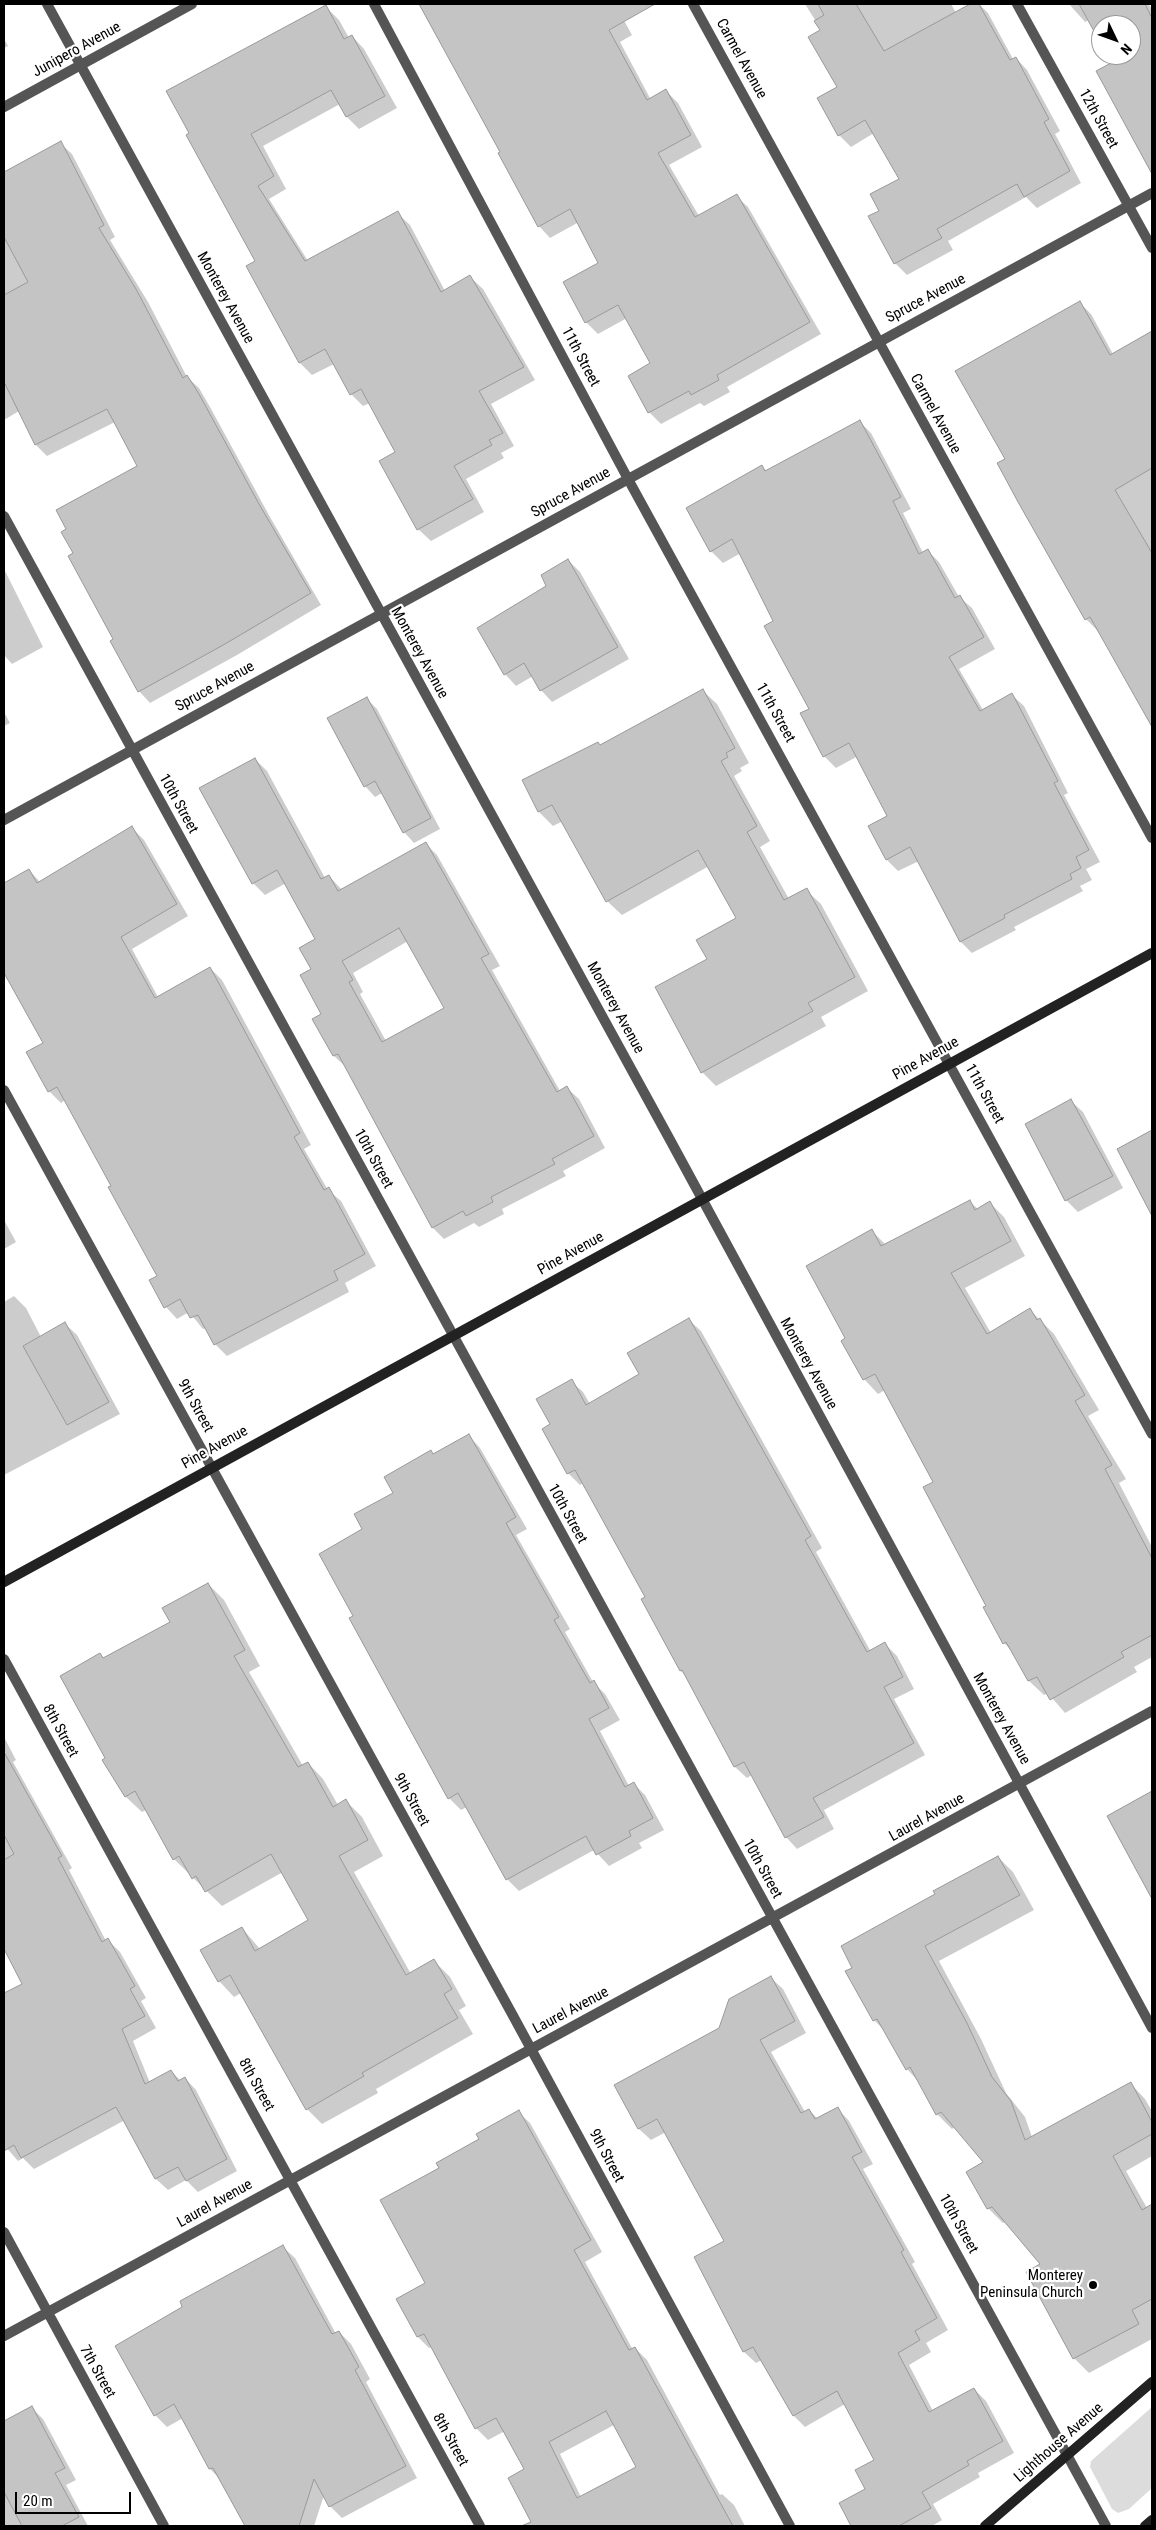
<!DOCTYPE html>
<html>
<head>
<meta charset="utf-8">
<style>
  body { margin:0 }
  #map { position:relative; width:1156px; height:2530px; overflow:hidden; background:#fff; font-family:"Roboto Condensed",sans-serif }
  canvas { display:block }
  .frame { position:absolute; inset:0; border:5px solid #000; pointer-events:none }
  .north { position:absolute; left:1091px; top:15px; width:50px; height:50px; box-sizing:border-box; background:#fff; border:1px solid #999; border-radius:50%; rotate:132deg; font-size:14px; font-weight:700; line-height:20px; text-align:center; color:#000 }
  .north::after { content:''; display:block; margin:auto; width:18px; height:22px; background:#000; clip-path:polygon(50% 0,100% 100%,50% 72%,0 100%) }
  .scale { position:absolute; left:15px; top:2492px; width:116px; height:22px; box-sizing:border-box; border:2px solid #000; border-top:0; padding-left:6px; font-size:15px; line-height:18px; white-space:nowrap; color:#000; -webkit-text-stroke:4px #fff; paint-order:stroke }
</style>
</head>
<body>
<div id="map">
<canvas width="1156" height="2530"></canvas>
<div class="frame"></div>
<div class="north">N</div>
<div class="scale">20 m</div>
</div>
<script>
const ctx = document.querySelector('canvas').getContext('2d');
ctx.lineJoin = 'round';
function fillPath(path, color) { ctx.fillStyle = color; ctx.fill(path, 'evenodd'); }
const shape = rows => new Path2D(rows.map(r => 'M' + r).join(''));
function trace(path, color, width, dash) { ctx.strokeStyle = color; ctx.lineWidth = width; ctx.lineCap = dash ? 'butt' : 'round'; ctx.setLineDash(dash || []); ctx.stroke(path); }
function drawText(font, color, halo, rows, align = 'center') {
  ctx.font = font + ' "Roboto Condensed",sans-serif'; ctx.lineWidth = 4.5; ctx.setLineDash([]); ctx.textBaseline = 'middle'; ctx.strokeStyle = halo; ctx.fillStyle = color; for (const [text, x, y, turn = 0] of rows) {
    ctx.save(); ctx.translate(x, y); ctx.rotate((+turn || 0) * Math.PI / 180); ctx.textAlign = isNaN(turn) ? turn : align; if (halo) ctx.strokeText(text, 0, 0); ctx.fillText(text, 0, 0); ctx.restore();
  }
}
fillPath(shape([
  [1152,2407,1152,2488,1129,2509,1118,2513,1112,2509,1090,2467,1091,2461]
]), '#dcdcdc');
fillPath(shape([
  [419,4,615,4,632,35,620,42,651,100,666,91,678,103,702,147,669,165,699,216,736,196,748,207,821,334,727,387,730,392,704,406,700,403,661,424,649,412,651,364,627,318,598,334,586,322,600,264,579,222,550,238,539,226,502,152],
  [805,4,951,4,956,13,972,4,979,4,988,13,1013,59,1016,58,1027,70,1060,131,1055,134,1081,183,1037,208,1026,197,948,241,953,250,907,275,895,263,881,211,900,179,874,133,851,147,839,135,839,87,822,31],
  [1069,4,1149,4,1152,10,1152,152,1148,154,1109,55,1131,55,1131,25,1101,25,1101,41,1089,20,1085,22],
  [326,7,339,20,349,38,352,36,364,49,397,108,359,129,347,117,340,104,263,146,286,189,269,199,308,261,397,213,410,225,445,291,470,277,483,289,535,380,491,404,514,446,501,453,504,458,466,479,484,512,431,541,418,529,396,453,370,403,363,406,351,394,334,364,312,375,300,363,247,266,257,261,187,135],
  [4,39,8,46,4,48],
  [60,143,72,154,115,237,110,240,148,302,187,377,199,388,210,407,270,517,321,605,237,655,150,703,139,691,115,639,139,467,115,422,47,456,36,445,19,411,4,420,4,178],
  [1079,302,1091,314,1113,354,1152,332,1152,704,1098,631,1086,619,1019,501,1006,460],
  [860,422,871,433,911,509,903,513,923,553,927,550,939,562,959,597,972,608,995,649,959,669,983,710,1012,695,1024,706,1068,793,1064,795,1100,862,1086,869,1092,880,1080,886,1083,891,1014,927,1016,930,972,953,961,942,919,861,898,871,887,860,889,816,858,756,836,768,824,756,811,709,775,621,741,553,723,563,711,551,762,467,767,471],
  [568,560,580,572,629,659,552,702,541,690,533,676,516,686,505,674,548,586],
  [4,569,43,647,12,664,4,655],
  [702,690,717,704,749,763,740,768,742,771,734,776,770,841,760,847,789,899,806,890,821,904,868,991,821,1017,826,1026,716,1086,702,1072,737,919,709,866,622,915,607,901,563,821,553,826,539,812,524,780,601,746],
  [367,699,377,709,440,829,414,843,404,832,382,793,375,797,365,786],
  [4,712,10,723,4,726],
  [255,759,267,771,325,878,329,876,342,890,426,844,437,855,500,966,492,970,560,1091,567,1088,579,1099,605,1148,563,1171,566,1176,502,1209,504,1214,479,1227,474,1223,444,1239,433,1228,346,1067,334,1056,314,1019,323,1014,312,969,316,939,286,883,265,895,253,883],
  [408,941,446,1008,386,1041,360,994,363,992,353,973],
  [132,828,144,840,188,916,132,949,158,997,210,968,222,980,311,1145,304,1149,328,1190,341,1201,376,1266,345,1283,349,1292,227,1356,215,1344,207,1328,203,1329,189,1312,177,1319,166,1307,159,1276,113,1186,65,1100,61,1103,49,1091,44,1043,4,970,4,884,29,870,40,882],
  [1071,1101,1083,1112,1123,1188,1078,1212,1066,1200],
  [1152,1130,1152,1192,1148,1194,1119,1149],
  [969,1201,978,1209,990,1203,1004,1217,1025,1256,965,1288,991,1333,1030,1310,1054,1334,1099,1410,1088,1416,1126,1479,1119,1483,1152,1547,1152,1657,1134,1667,1137,1672,1065,1713,1048,1693,1044,1695,1029,1681,1014,1653,1004,1643,935,1482,885,1390,878,1394,864,1379,847,1339,872,1231,886,1245],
  [4,1220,16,1242,4,1249],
  [14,1296,26,1308,41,1337,65,1324,77,1335,120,1414,4,1475,4,1302],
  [689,1320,701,1331,822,1548,816,1552,871,1652,885,1644,897,1656,914,1689,894,1699,925,1755,824,1810,834,1829,797,1849,786,1837,752,1775,747,1778,735,1767,687,1677,681,1671,647,1598,583,1483,580,1485,568,1473,551,1425,571,1381,583,1392,590,1404,641,1375],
  [469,1436,480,1448,527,1529,516,1535,570,1629,565,1632,593,1682,605,1694,620,1720,600,1731,629,1786,634,1784,645,1795,664,1830,639,1843,642,1848,609,1866,594,1850,519,1891,507,1879,467,1807,461,1810,449,1798,355,1616,364,1530,433,1455],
  [208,1584,224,1600,260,1666,249,1672,303,1766,308,1763,323,1779,338,1805,346,1801,362,1817,383,1856,354,1872,411,1974,434,1961,450,1977,466,2006,459,2010,473,2034,376,2089,378,2093,322,2124,307,2109,241,1993,234,1997,219,1981,242,1928,260,1949,309,1921,283,1872,222,1906,174,1859,146,1810,142,1812,126,1797,104,1760,107,1759,100,1655,105,1659,172,1623],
  [4,1737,16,1760,13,1762,72,1868,69,1870,106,1941,108,1940,120,1952,146,1998,141,2001,156,2028,133,2041,150,2083,171,2071,181,2081,185,2078,196,2090,237,2171,198,2192,186,2180,168,2190,156,2179,125,2120,34,2169,23,2158,18,2161,4,2145,4,2114,13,2109,4,2092,4,1995,23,1985,4,1946],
  [1152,1793,1152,1896,1108,1817],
  [998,1857,1013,1872,1034,1910,939,1961,981,2039,1006,2093,1025,2117,1032,2137,1131,2084,1145,2099,1152,2111,1152,2156,1126,2171,1147,2208,1152,2206,1152,2339,1089,2373,1074,2358,1042,2265,1006,2222,1003,2223,988,2208,985,2163,955,2127,952,2129,937,2114,919,2082,907,2069,887,2033,874,2020,854,1968,937,1895],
  [771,1978,783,1989,806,2033,771,2052,805,2112,809,2110,818,2119,838,2109,849,2121,873,2164,863,2169,915,2262,912,2264,948,2330,926,2343,931,2352,909,2365,933,2411,974,2389,986,2401,1014,2453,978,2473,980,2477,933,2504,942,2520,932,2526,852,2526,840,2504,867,2490,876,2460,845,2404,805,2427,794,2416,762,2360,756,2363,744,2352,695,2257,725,2241,666,2132,651,2140,639,2129,616,2086,720,2029],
  [518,2112,530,2123,602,2252,585,2262,633,2350,635,2348,647,2360,720,2495,722,2494,734,2505,745,2526,534,2526,509,2478,526,2470,505,2431,488,2440,476,2428,432,2347,429,2348,418,2337,441,2169],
  [614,2425,638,2468,581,2497,560,2454],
  [283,2247,295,2258,336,2334,339,2332,351,2344,370,2379,366,2382,417,2478,342,2518,330,2506,324,2495,314,2526,244,2526,245,2523,221,2480,210,2469,183,2418,167,2427,155,2415],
  [31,2407,43,2419,76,2480,66,2485,88,2526,4,2526,4,2422]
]), '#0003');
const building = shape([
  [419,4,655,4,609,30,647,100,666,89,691,135,658,153,695,217,737,194,810,322,717,375,719,380,691,395,689,391,648,413,628,376,650,363,618,305,585,323,563,282,598,263,570,209,538,227,498,153,500,152,419,4],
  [818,4,856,4,884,51,970,4,979,4,1010,60,1016,57,1049,119,1044,122,1070,171,1024,197,1017,184,937,229,942,238,894,264,868,216,879,211,870,194,899,179,865,120,838,136,817,98,837,87,808,37,820,30,814,21,824,15,818,4],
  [1079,4,1145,4,1152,18,1152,174,1096,71,1111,63,1107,55,1131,55,1131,25,1101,25,1101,44,1079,4],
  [326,5,344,39,352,35,385,96,346,117,331,90,251,134,274,176,258,186,305,261,398,211,441,292,470,275,524,367,479,391,503,433,489,440,492,445,454,466,473,499,417,530,379,461,395,452,361,389,350,395,325,349,299,363,246,266,255,261,186,135,189,133,166,91,326,5],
  [61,141,104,225,99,228,136,289,183,378,187,375,199,394,259,504,311,593,225,644,138,692,110,641,113,639,68,556,73,553,61,532,66,529,56,510,137,466,107,409,35,445,4,382,4,295,28,282,4,237,4,172,61,141],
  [1080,301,1110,355,1152,331,1152,468,1115,490,1152,553,1152,727,1090,617,1085,620,1018,502,997,463,1005,459,955,371,1080,301],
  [860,420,901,497,893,501,919,554,928,549,955,598,960,595,984,637,949,657,980,711,1012,693,1058,781,1054,783,1089,850,1076,857,1081,868,1070,874,1072,879,1004,915,1005,918,960,942,910,847,886,860,868,826,887,816,849,743,823,757,800,713,809,709,764,626,773,621,732,539,710,552,686,508,762,465,765,471,860,420],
  [568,559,618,647,540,691,524,663,504,675,477,628,546,586,541,575,568,559],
  [703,689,735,748,726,753,728,757,721,761,757,826,747,832,784,900,807,888,855,977,808,1003,813,1011,701,1073,655,987,707,959,696,940,736,918,698,850,606,902,552,805,538,812,522,780,598,742,600,745,703,689],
  [367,697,431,818,403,833,375,781,364,787,327,718,367,697],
  [255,758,321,879,329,875,338,891,426,842,489,954,481,958,557,1092,567,1086,594,1136,552,1159,555,1164,491,1197,493,1202,466,1216,463,1211,432,1228,338,1054,333,1056,312,1019,321,1014,300,975,311,969,299,948,315,939,277,870,252,884,199,788,255,758],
  [399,928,444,1008,382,1042,349,982,353,980,342,961,399,928],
  [132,826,177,904,121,937,155,998,210,967,300,1133,294,1137,324,1190,329,1187,365,1254,334,1271,338,1280,214,1345,198,1315,190,1318,180,1299,164,1308,149,1280,157,1276,108,1187,111,1186,57,1087,48,1092,26,1052,43,1043,4,973,4,883,29,869,37,883,132,826],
  [1071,1099,1113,1176,1065,1201,1025,1124,1071,1099],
  [1152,1130,1152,1216,1117,1149,1152,1130],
  [970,1200,975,1210,990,1201,1011,1241,951,1273,987,1334,1030,1308,1037,1320,1040,1318,1085,1395,1075,1401,1112,1465,1105,1469,1152,1558,1152,1635,1121,1652,1124,1657,1050,1700,1037,1677,1028,1681,1006,1642,1003,1644,983,1607,986,1606,923,1487,933,1482,875,1374,863,1380,841,1341,845,1338,806,1266,872,1229,881,1246,970,1200],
  [689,1318,811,1536,805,1540,867,1652,885,1642,903,1677,884,1687,914,1743,813,1798,824,1817,785,1838,744,1762,734,1767,682,1670,680,1671,641,1599,645,1597,575,1470,567,1474,542,1429,550,1424,536,1399,572,1379,586,1405,639,1374,627,1353,689,1318],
  [65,1322,109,1402,67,1425,23,1346,65,1322],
  [469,1434,516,1517,506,1523,559,1617,554,1620,590,1683,594,1680,609,1708,589,1719,625,1787,634,1782,653,1818,629,1831,631,1836,596,1855,586,1836,506,1880,458,1793,448,1799,349,1618,353,1616,319,1554,362,1529,354,1514,393,1493,384,1477,431,1450,433,1454,469,1434],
  [208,1583,245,1650,234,1656,298,1767,308,1762,333,1807,346,1799,368,1840,339,1856,406,1975,434,1959,452,1989,444,1994,458,2018,362,2073,364,2076,306,2110,230,1975,218,1982,200,1950,242,1927,255,1951,308,1920,271,1854,205,1892,196,1876,192,1879,179,1856,173,1860,135,1791,125,1797,102,1760,105,1758,60,1676,100,1653,103,1658,170,1622,162,1608,208,1583],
  [4,1752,62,1856,58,1858,102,1942,108,1938,135,1986,130,1989,145,2016,122,2029,145,2084,171,2070,178,2081,185,2077,227,2159,186,2181,178,2167,155,2179,116,2107,21,2158,14,2145,4,2151,4,1993,22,1984,4,1949,4,1860,14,1854,4,1835,4,1752],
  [1152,1791,1152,1899,1107,1816,1152,1791],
  [998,1856,1020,1895,925,1946,967,2023,992,2077,1011,2101,1025,2140,1131,2082,1152,2122,1152,2134,1113,2156,1142,2210,1152,2204,1152,2299,1132,2310,1139,2324,1073,2359,1026,2272,1040,2264,992,2207,987,2209,966,2172,983,2162,941,2112,936,2115,910,2067,906,2070,877,2019,873,2021,845,1971,852,1968,841,1946,935,1894,933,1891,998,1856],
  [771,1976,795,2021,760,2040,801,2113,809,2109,815,2119,838,2107,862,2152,852,2157,904,2250,901,2252,937,2318,915,2331,920,2340,898,2353,929,2412,974,2388,1003,2441,967,2461,969,2465,922,2492,931,2508,899,2526,851,2526,839,2503,865,2489,855,2470,874,2460,837,2391,793,2416,753,2347,743,2352,694,2257,724,2241,657,2119,638,2129,614,2085,719,2028,729,1999,771,1976],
  [519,2110,591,2240,574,2250,629,2350,635,2347,733,2526,521,2526,531,2522,508,2478,524,2469,496,2418,475,2429,424,2334,417,2337,396,2299,425,2283,380,2200,439,2168,436,2163,479,2139,476,2134,519,2110],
  [606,2411,636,2467,577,2498,549,2442,606,2411],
  [283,2245,332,2334,339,2331,359,2367,355,2370,406,2466,329,2507,314,2479,299,2526,245,2526,213,2468,209,2469,174,2404,154,2416,115,2346,182,2307,180,2301,283,2245],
  [32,2406,65,2468,55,2473,79,2517,62,2526,22,2526,4,2492,4,2421,32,2406]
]);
fillPath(building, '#c4c4c4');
trace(building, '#999', 1);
trace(shape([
  [47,4,669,1138,1152,2028],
  [374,4,628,479,1152,1434],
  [693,4,1152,838],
  [1017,4,1152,248],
  [4,107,192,4],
  [4,516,1106,2526],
  [4,820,1152,193],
  [4,1090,511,2012,790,2526],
  [4,1659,480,2526],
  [4,2232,164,2526],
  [4,2336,1152,1711]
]), '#555', 10);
trace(shape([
  [4,1582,1152,953],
  [985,2526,1152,2382],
  [1145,2526,1152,2520]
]), '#222', 10);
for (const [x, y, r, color] of [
  [1093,2285,5,"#000"]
]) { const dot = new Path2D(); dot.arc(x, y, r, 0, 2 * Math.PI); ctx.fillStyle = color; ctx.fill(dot); trace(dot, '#fff', 2); }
drawText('15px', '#000', '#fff', [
  ["Junipero Avenue",77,50,-29],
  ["Carmel Avenue",741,59,61],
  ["12th Street",1098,119,61],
  ["Monterey Avenue",225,298,61],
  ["Spruce Avenue",926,299,-28],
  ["11th Street",580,357,62],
  ["Carmel Avenue",935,414,61],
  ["Spruce Avenue",571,493,-29],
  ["Monterey Avenue",419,653,61],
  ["Spruce Avenue",215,687,-29],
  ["11th Street",775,713,61],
  ["10th Street",178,804,61],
  ["Monterey Avenue",615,1008,61],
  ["Pine Avenue",926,1059,-29],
  ["11th Street",984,1094,61],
  ["10th Street",373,1159,61],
  ["Pine Avenue",571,1254,-29],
  ["Monterey Avenue",808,1364,61],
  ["9th Street",195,1406,61],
  ["Pine Avenue",215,1448,-29],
  ["10th Street",567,1514,61],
  ["Monterey Avenue",1001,1719,61],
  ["8th Street",60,1731,61],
  ["9th Street",411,1800,61],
  ["Laurel Avenue",927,1818,-29],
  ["10th Street",762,1869,61],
  ["Laurel Avenue",571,2011,-28],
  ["8th Street",256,2085,61],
  ["9th Street",606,2156,62],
  ["Laurel Avenue",215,2204,-29],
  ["10th Street",958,2224,61],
  ["7th Street",97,2372,61],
  ["8th Street",450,2440,61],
  ["Lighthouse Avenue",1059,2443,-41]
]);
drawText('15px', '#000', '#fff', [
  ["Monterey",1083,2276],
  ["Peninsula Church",1083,2293]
], 'right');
</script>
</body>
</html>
